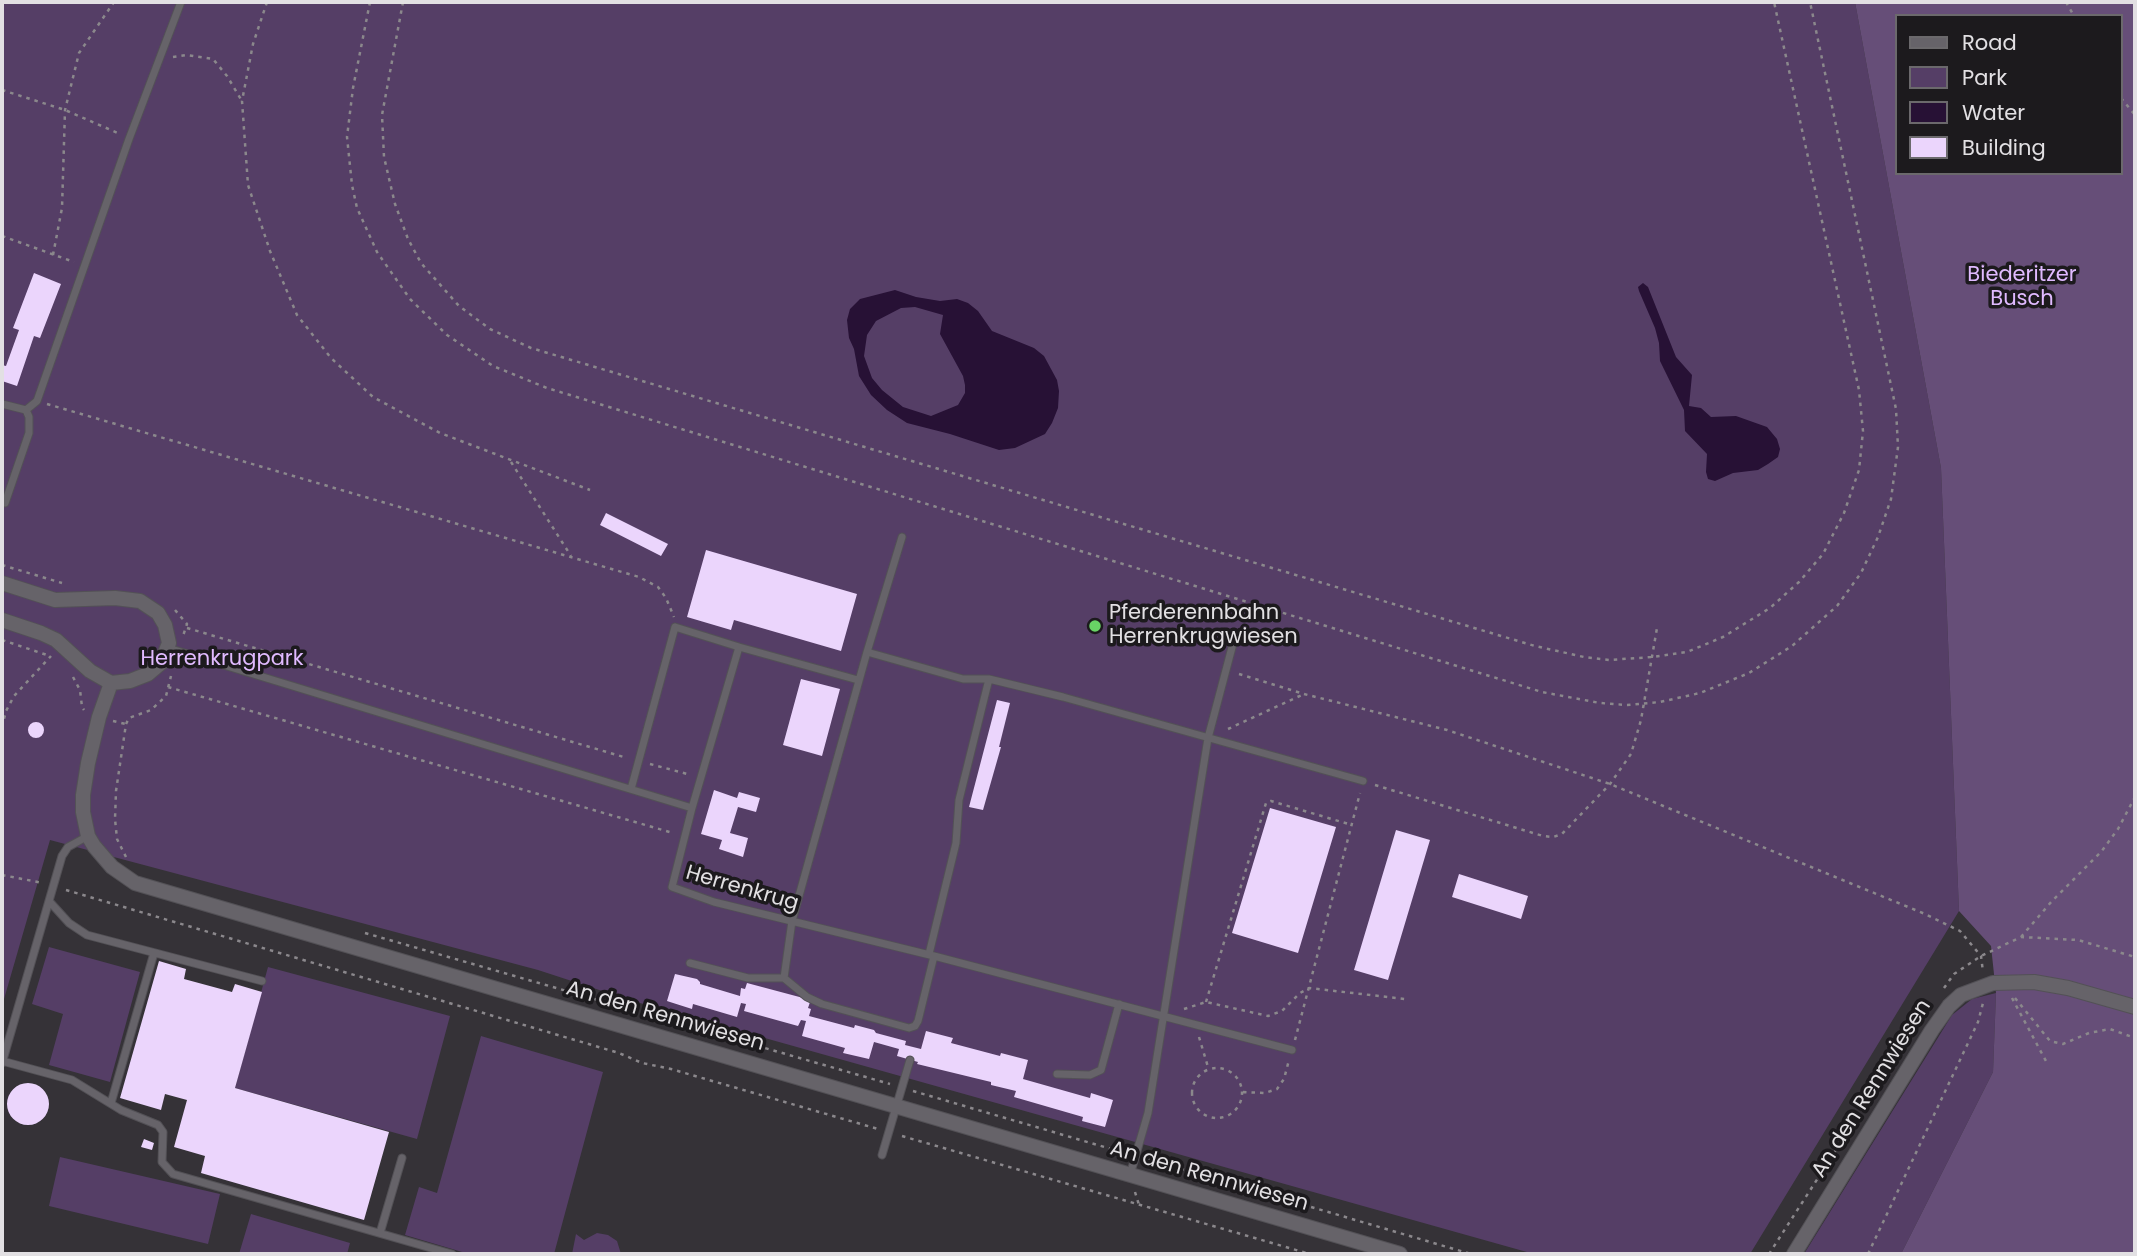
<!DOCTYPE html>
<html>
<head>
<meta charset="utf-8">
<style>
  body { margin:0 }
  #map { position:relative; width:2137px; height:1256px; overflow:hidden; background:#353237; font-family:Poppins,sans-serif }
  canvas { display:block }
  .frame { position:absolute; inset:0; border:4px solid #e2e0e3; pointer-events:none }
  .legend { position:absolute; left:1895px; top:14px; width:228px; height:161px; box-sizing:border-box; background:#1c1a1d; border:2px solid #6b696c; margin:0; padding:9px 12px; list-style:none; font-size:21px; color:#e2e0e3 }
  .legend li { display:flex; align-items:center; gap:14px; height:35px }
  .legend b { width:35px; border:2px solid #6b696c }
</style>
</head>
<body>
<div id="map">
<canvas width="2137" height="1256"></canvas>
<div class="frame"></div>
<ul class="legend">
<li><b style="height:9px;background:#666369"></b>Road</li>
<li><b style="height:19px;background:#553e66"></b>Park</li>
<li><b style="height:19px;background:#271135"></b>Water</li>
<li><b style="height:19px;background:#ebd5fc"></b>Building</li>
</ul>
</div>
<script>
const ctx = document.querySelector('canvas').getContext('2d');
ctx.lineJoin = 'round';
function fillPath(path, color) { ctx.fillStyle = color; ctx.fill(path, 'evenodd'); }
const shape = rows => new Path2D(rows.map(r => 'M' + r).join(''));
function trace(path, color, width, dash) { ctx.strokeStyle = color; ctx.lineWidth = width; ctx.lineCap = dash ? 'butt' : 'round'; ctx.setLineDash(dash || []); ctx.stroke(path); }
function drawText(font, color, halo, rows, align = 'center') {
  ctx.font = font + ' Poppins,sans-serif'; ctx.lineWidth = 7; ctx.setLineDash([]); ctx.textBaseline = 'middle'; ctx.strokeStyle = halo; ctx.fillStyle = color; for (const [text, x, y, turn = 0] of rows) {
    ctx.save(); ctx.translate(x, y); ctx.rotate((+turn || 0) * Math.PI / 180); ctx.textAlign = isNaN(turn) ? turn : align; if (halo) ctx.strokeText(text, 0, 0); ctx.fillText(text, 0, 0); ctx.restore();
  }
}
fillPath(shape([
  [2,2,1855,2,1941,468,1959,911,1750,1254,1534,1254,633,1001,538,970,50,840,2,1006],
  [49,947,140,972,110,1082,49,1065,63,1014,32,1004],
  [268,967,450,1016,417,1139,235,1088],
  [1996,993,1993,1072,1901,1254,1804,1254,1952,1015,1972,999],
  [481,1036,603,1072,554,1254,469,1254,405,1235,419,1187,437,1193],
  [60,1157,220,1194,208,1244,49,1206],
  [251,1214,350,1243,347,1254,239,1254],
  [597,1233,608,1235,617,1241,621,1254,572,1254,576,1234,584,1240]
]), '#553e66');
fillPath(shape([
  [1855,2,2135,2,2135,1254,1901,1254,1993,1072,1996,993,1991,946,1959,911,1941,468],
  [1897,16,2121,16,2121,173,1897,173]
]), '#664e78');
fillPath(shape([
  [1643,283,1648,287,1676,357,1692,375,1689,406,1701,408,1711,417,1736,416,1767,427,1777,439,1780,449,1778,457,1768,464,1758,470,1733,473,1715,481,1708,479,1706,472,1707,454,1685,431,1684,410,1660,361,1659,343,1655,328,1639,291,1638,287],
  [895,290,916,297,940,301,957,299,968,303,978,311,992,331,1034,348,1044,356,1057,380,1059,391,1058,408,1052,423,1045,434,1015,448,999,450,950,434,907,423,887,410,871,395,859,376,854,349,849,338,847,320,850,309,860,299],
  [915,307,943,315,940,334,963,376,965,385,965,393,958,405,931,416,903,407,882,390,872,378,864,356,867,335,876,321,901,308]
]), '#271135');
fillPath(shape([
  [34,273,61,284,40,338,34,336,17,386,2,381,2,365,6,366,19,330,13,328],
  [606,513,668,544,661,556,600,525],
  [706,550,857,594,841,651,734,620,731,630,687,617],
  [801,679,840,689,822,756,783,745],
  [997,700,1010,703,999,747,1001,747,983,810,969,807],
  '28 730a8 8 0 1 1 16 0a8 8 0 1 1-16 0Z',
  [714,790,737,798,739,792,760,798,756,812,738,807,730,833,748,838,743,857,719,849,722,840,701,834],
  [1270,808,1336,827,1298,953,1232,933],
  [1396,830,1430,840,1388,980,1354,970],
  [1459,874,1528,896,1521,919,1452,897],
  [159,961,186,969,184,979,232,992,235,984,262,992,235,1088,389,1132,364,1220,201,1173,205,1156,174,1147,187,1100,165,1094,161,1110,120,1098],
  [675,974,697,979,700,982,700,984,740,996,741,988,745,989,747,983,807,999,806,1001,810,1002,808,1008,811,1009,809,1016,854,1028,855,1025,874,1030,876,1033,906,1041,905,1045,921,1049,926,1031,953,1038,951,1043,1000,1056,1001,1053,1028,1060,1023,1079,1090,1098,1091,1093,1113,1100,1105,1127,1082,1121,1083,1117,1014,1097,1016,1091,991,1085,991,1082,917,1064,918,1062,897,1056,899,1049,874,1042,869,1059,843,1053,845,1048,802,1036,806,1021,801,1020,798,1026,744,1011,746,1004,741,1003,737,1017,693,1004,692,1009,670,1002,667,1001],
  '7 1104a21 21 0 1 1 42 0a21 21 0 1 1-42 0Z',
  [144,1139,154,1143,152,1150,141,1147]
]), '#ebd5fc');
const service = shape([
  [2,404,26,410,37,401,129,139,181,2],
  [5,503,29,433,29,417,26,410],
  [739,647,858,680],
  [168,648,692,808,672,887,714,902,934,956,1292,1050],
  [867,652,902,537],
  [631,789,675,627,739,647,692,808],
  [49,901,69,923,87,935,262,981],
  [929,954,956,843,959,800,989,679],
  [690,963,748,978,784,978,807,997,822,1004,909,1028,915,1026,918,1021,934,956],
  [784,978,792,921,867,652,963,679,989,679,1063,697,1363,781],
  [2,1061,72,1080,121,1110,158,1125,163,1132,162,1162,173,1174,452,1254],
  [2,1063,62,856,68,847,88,836],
  [1057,1074,1090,1075,1101,1070,1119,1004],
  [111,1103,154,953],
  [882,1155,910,1060],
  [1130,1175,1148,1113,1208,738,1235,636],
  [380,1233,402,1158]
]);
const minor = shape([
  [2,583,55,600,115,598,140,601,158,613,165,625,169,643,161,663,148,674,130,681,111,683,90,671,56,640,41,633,2,620],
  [111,683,99,717,88,763,83,795,83,812,88,836,94,846,112,867,135,883,1400,1254],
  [1794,1254,1932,1030,1949,1006,1961,995,1993,983,2034,982,2068,988,2135,1007]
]);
trace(service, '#535156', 9);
trace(minor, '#535156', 16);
trace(shape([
  [267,2,253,44,242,101,248,185,270,251,297,315,331,358,373,397,440,433,590,490],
  [370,2,353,88,347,137,352,185,357,208,377,252,410,299,447,335,493,366,547,388,1542,692,1600,703,1627,705,1660,702,1700,693,1749,673,1792,646,1837,606,1861,573,1878,537,1891,499,1898,447,1896,409,1810,2],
  [403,2,382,115,384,157,395,204,408,239,421,263,459,306,490,329,531,348,1535,646,1584,657,1609,660,1653,657,1687,652,1723,637,1770,608,1799,582,1823,554,1844,513,1859,470,1863,431,1859,390,1774,2],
  [2066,2,2074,16],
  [173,57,187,55,213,59,227,76,242,101],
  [2,90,65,110,120,134],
  [2121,98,2135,115],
  [2,236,74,262],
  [53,255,62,208,65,110,79,53,114,2],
  [47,404,639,577,658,587,666,598,674,617],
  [511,462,571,556],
  [2,565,62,583],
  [175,610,187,624,183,636],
  [187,628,627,758],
  [2,640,50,656],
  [1239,674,1304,694,1447,730,1610,784,1925,914,1960,931,1981,956,1983,972],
  [73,677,80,690,82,707,84,710],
  [168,687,673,833],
  [113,721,126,724],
  [2,727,6,711,14,696,51,656],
  [1228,729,1304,694],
  [650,764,691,775],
  [1375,785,1543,836,1553,837,1562,834,1610,784,1631,754,1641,720,1657,628],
  [126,857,117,839,115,819,116,791,126,724,129,718,151,710,166,696,171,676],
  [2,875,43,883],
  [66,890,619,1053,642,1063,671,1069,878,1129],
  [365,933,890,1084],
  [2021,937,2052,901,2101,852,2118,829,2135,797],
  [1944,988,1954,974,1981,956,2021,937,2078,940,2135,957],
  [2012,998,2047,1063],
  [2015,998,2050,1041,2063,1044,2089,1033,2110,1029,2135,1038],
  [1206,1002,1266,803,1271,801,1352,825],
  [1184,1009,1206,1002,1268,1016,1282,1011,1300,993,1309,988,1405,999],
  [1199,1037,1208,1067],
  [1295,1040,1360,793],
  '1192 1093a25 25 0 1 1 50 0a25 25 0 1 1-50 0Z',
  [913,1091,1125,1153],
  [1243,1092,1265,1093,1277,1089,1284,1079,1289,1060],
  [902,1136,1310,1254],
  [1148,1159,1471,1254],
  [1135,1192,1139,1205],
  [1769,1254,1887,1071],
  [1868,1254,1978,1022,1983,1003]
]), '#8b888c', 2.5, [3.5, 5]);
trace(service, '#666369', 7);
trace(minor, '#666369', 14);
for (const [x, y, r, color] of [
  [1095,626,7,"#68d465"]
]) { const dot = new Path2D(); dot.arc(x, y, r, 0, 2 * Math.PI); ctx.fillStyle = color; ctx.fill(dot); trace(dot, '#1c1a1d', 2.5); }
drawText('21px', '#e0baff', '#1c1a1d', [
  ["Biederitzer",2022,276],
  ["Busch",2022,300],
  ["Herrenkrugpark",222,660]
]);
drawText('21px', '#e2e0e3', '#1c1a1d', [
  ["Pferderennbahn",1109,614],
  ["Herrenkrugwiesen",1109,638]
], 'left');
drawText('21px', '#e2e0e3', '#1c1a1d', [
  ["Herrenkrug",742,889,16],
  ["An den Rennwiesen",665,1017,16],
  ["An den Rennwiesen",1872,1089,-58],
  ["An den Rennwiesen",1209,1177,16]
]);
</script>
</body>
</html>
